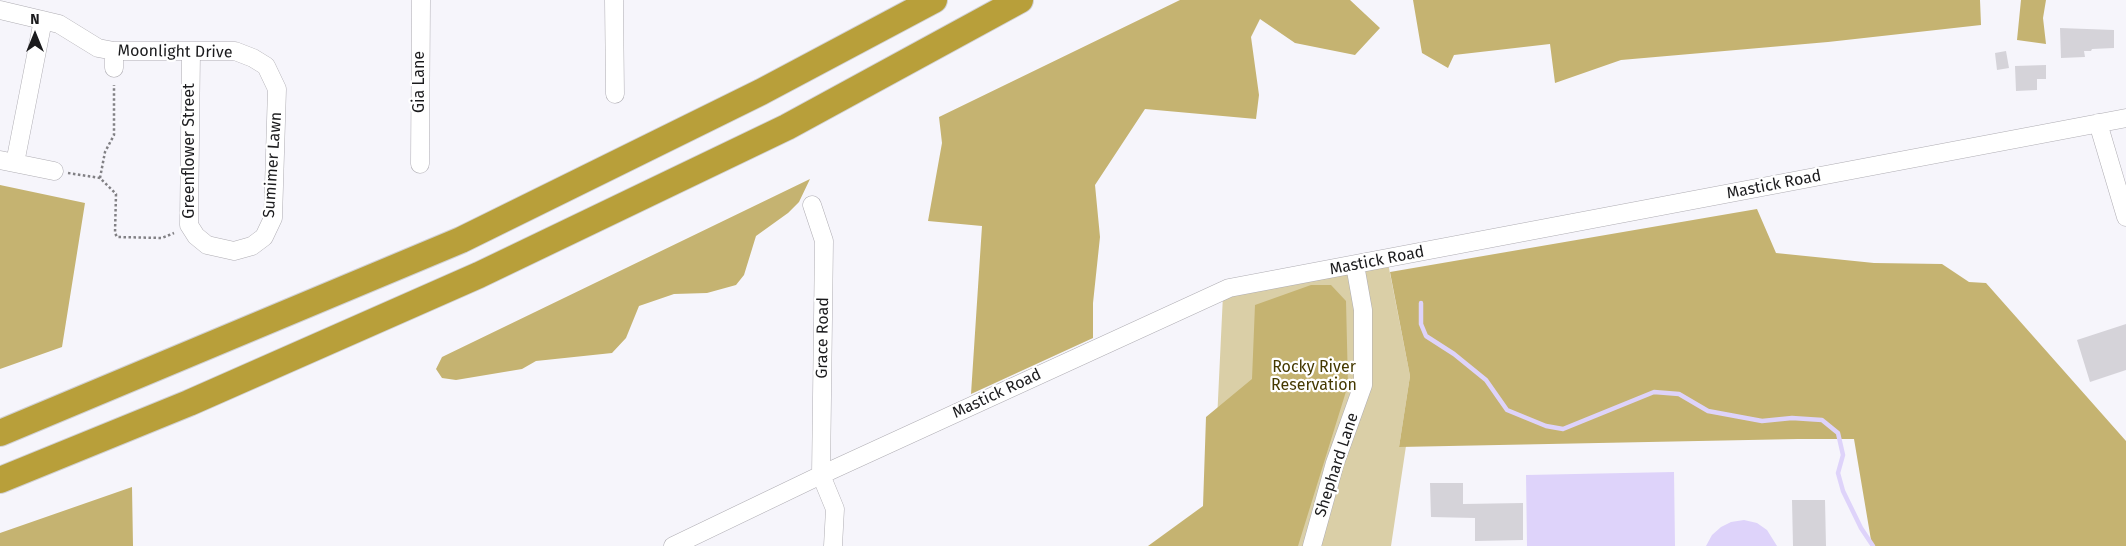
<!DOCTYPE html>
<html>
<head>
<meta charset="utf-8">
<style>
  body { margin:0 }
  #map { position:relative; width:2126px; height:546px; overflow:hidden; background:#f6f5fb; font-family:"Fira Sans",sans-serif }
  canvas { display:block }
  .north { position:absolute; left:10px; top:10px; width:50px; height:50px; -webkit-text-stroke:4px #fff; paint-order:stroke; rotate:0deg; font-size:14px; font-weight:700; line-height:20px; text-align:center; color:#1b1b1d }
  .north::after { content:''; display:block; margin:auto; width:18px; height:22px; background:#1b1b1d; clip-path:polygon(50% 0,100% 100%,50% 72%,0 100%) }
</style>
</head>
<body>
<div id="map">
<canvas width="2126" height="546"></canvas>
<div class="north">N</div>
</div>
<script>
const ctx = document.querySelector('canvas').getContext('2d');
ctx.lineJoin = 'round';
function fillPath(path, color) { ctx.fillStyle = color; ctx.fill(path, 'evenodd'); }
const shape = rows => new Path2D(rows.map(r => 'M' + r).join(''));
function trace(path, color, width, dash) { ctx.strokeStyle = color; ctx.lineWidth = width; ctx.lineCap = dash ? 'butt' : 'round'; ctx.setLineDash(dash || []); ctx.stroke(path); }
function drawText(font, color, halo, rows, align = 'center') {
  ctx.font = font + ' "Fira Sans",sans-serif'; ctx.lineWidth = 4.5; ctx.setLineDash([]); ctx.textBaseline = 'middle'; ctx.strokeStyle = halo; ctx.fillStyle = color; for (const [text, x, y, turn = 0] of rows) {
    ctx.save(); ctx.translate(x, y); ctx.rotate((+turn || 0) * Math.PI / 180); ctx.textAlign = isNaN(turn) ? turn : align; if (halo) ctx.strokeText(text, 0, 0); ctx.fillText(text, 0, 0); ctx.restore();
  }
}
fillPath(shape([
  [1388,263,1410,376,1399,447,1406,446,1391,546,1211,546,1223,295]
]), '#dacfa7');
fillPath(shape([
  [1180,0,1350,0,1380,28,1355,55,1295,43,1260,19,1251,37,1259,95,1256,119,1145,109,1095,185,1100,237,1093,303,1093,338,971,394,982,226,928,221,942,143,939,117],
  [1413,0,1980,0,1981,25,1828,42,1621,60,1555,83,1550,44,1454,55,1448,68,1422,53],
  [2021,0,2046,0,2043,18,2046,44,2017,40],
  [810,179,799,202,788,213,756,236,744,275,736,285,707,293,674,294,639,306,626,338,612,353,536,361,522,369,456,380,442,378,436,369,442,357],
  [0,185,85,203,62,347,0,369],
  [1757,209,1776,253,1874,263,1942,264,1969,282,1986,283,2126,441,2126,546,1872,546,1854,439,1798,439,1399,447,1410,376,1390,272],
  [1311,285,1331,285,1346,301,1348,385,1298,546,1148,546,1203,506,1206,417,1252,379,1255,305],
  [132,487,133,546,0,546,0,533]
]), '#c5b371');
fillPath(shape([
  [1674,472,1675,546,1527,546,1526,475],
  [1744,520,1757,523,1767,530,1777,546,1706,546,1712,535,1721,527,1731,522]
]), '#ded3fa');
trace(shape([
  [1421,303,1421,324,1426,336,1454,354,1486,380,1507,410,1546,426,1563,429,1654,392,1679,394,1708,411,1762,421,1792,418,1822,420,1838,433,1843,455,1838,473,1843,491,1861,528,1873,546]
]), '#ded3fa', 4.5);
fillPath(shape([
  [2060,28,2114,30,2114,48,2092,49,2091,51,2084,51,2085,57,2061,58],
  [2006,51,2009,68,1997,70,1995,53],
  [2046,65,2046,79,2037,79,2037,90,2016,91,2015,66],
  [2126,324,2126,370,2090,382,2077,340],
  [1430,483,1463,483,1463,504,1523,503,1523,540,1475,541,1475,518,1431,517],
  [1792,500,1825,500,1826,546,1793,546]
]), '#d5d3d9');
const minor = shape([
  [614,0,615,94],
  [0,10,59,24,98,48,114,51,235,51,253,58,266,66,277,89,273,218,264,237,252,246,234,251,207,245,196,236,189,225,191,52],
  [114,51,114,68],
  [2098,123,2126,217],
  [0,160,54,171],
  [15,163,43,20],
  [420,164,421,0],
  [812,205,824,241,821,475,835,509,833,546],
  [673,546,821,475,1229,288,2126,118],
  [1312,546,1335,463,1363,385,1363,310,1355,265]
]);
const highway = shape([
  [0,433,461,240,761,92,934,0],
  [0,480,189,403,479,275,787,127,1020,0]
]);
trace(minor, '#afadb3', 19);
trace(highway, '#d1d1d2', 28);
trace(shape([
  [68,173,100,178,116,194,115,233,117,237,162,238,174,233],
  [100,178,105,152,114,135,114,85]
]), '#818084', 2.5, [2.5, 2.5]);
trace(minor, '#fff', 18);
trace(highway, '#b89f3a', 26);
drawText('16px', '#1b1b1d', '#fff', [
  ["Moonlight Drive",175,52,1],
  ["Gia Lane",420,82,-90],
  ["Greenflower Street",190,151,-90],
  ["Sumimer Lawn",273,165,-86],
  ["Mastick Road",1774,185,-11],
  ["Mastick Road",1377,261,-11],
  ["Grace Road",823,338,-89],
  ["Mastick Road",997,394,-25],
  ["Shephard Lane",1337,465,-72]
]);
drawText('16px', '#453900', '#fff', [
  ["Rocky River",1314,368],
  ["Reservation",1314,386]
]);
</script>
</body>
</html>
